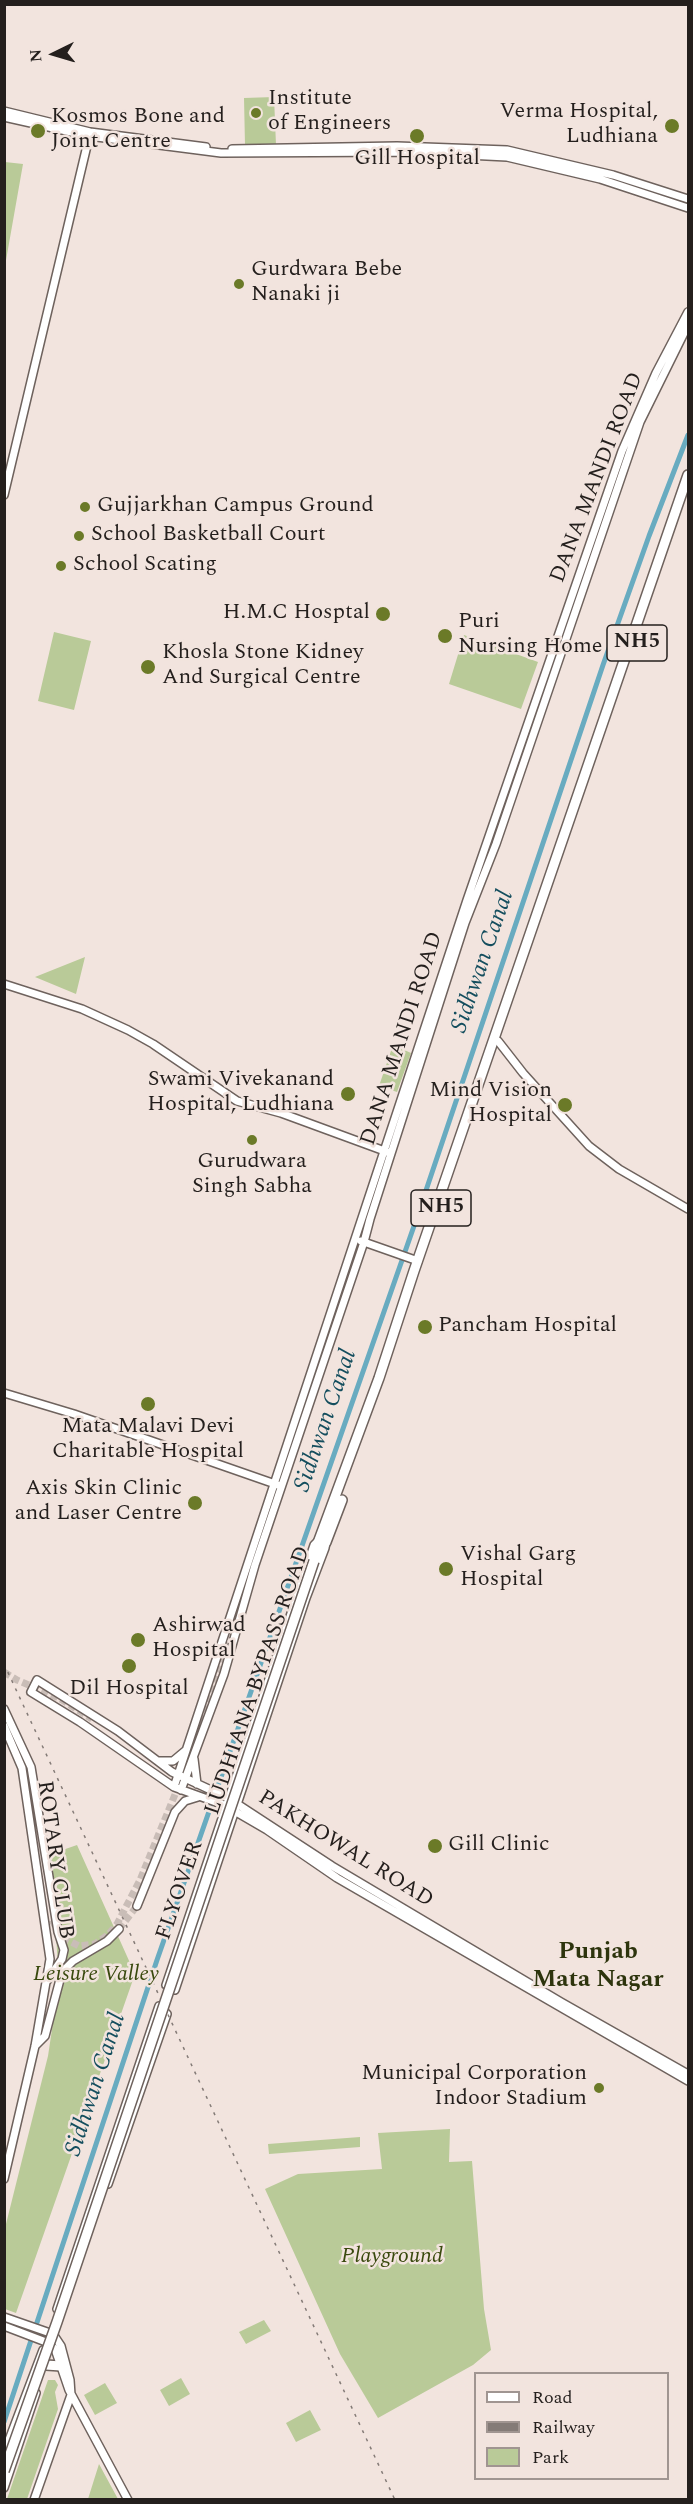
<!DOCTYPE html>
<html>
<head>
<meta charset="utf-8">
<style>
  body { margin:0 }
  #map { position:relative; width:693px; height:2504px; overflow:hidden; background:#f2e4de; font-family:Spectral,serif }
  canvas { display:block }
  .frame { position:absolute; inset:0; border:6px solid #241f1d; pointer-events:none }
  .legend { position:absolute; left:474px; top:2372px; width:195px; height:108px; box-sizing:border-box; background:#f2e4de; border:2px solid #a09591; margin:0; padding:8px 10px; list-style:none; font-size:18px; color:#241f1d }
  .legend li { display:flex; align-items:center; gap:12px; height:30px }
  .legend b { width:30px; border:2px solid #a09591 }
  .north { position:absolute; left:24px; top:24px; width:60px; height:60px; -webkit-text-stroke:4px #f2e4de; paint-order:stroke; rotate:265deg; font-size:16px; font-weight:700; line-height:24px; text-align:center; color:#241f1d }
  .north::after { content:''; display:block; margin:auto; width:21px; height:27px; background:#241f1d; clip-path:polygon(50% 0,100% 100%,50% 72%,0 100%) }
</style>
</head>
<body>
<div id="map">
<canvas width="693" height="2504"></canvas>
<div class="frame"></div>
<ul class="legend">
<li><b style="height:8px;background:#fff"></b>Road</li>
<li><b style="height:8px;background:#847b77"></b>Railway</li>
<li><b style="height:16px;background:#b9ca98"></b>Park</li>
</ul>
<div class="north">N</div>
</div>
<script>
const ctx = document.querySelector('canvas').getContext('2d');
ctx.lineJoin = 'round';
function fillPath(path, color) { ctx.fillStyle = color; ctx.fill(path, 'evenodd'); }
const shape = rows => new Path2D(rows.map(r => 'M' + r).join(''));
function trace(path, color, width, dash) { ctx.strokeStyle = color; ctx.lineWidth = width; ctx.lineCap = dash ? 'butt' : 'round'; ctx.setLineDash(dash || []); ctx.stroke(path); }
function drawText(font, color, halo, rows, align = 'center') {
  ctx.font = font + ' Spectral,serif'; ctx.lineWidth = 5; ctx.setLineDash([]); ctx.textBaseline = 'middle'; ctx.strokeStyle = halo; ctx.fillStyle = color; for (const [text, x, y, turn = 0] of rows) {
    ctx.save(); ctx.translate(x, y); ctx.rotate((+turn || 0) * Math.PI / 180); ctx.textAlign = isNaN(turn) ? turn : align; if (halo) ctx.strokeText(text, 0, 0); ctx.fillText(text, 0, 0); ctx.restore();
  }
}
fillPath(shape([
  [274,97,276,145,245,145,244,98],
  [5,162,23,164,5,266,4,162],
  [54,632,91,641,74,710,38,701],
  [464,635,538,662,521,709,449,684],
  [85,957,76,994,35,977],
  [393,1045,411,1053,397,1092,379,1086],
  [77,1845,135,1974,16,2313,5,2309,5,2228,48,2056,59,1983,51,1854],
  [450,2129,449,2162,472,2161,484,2309,491,2350,473,2365,378,2418,340,2354,265,2189,298,2174,382,2169,378,2133],
  [360,2137,360,2147,269,2154,268,2144],
  [264,2320,271,2331,246,2344,239,2332],
  [181,2378,190,2394,169,2406,160,2390],
  [48,2380,55,2380,58,2385,55,2392,58,2409,27,2499,7,2499],
  [105,2383,117,2403,95,2415,84,2395],
  [310,2410,321,2430,296,2442,286,2423],
  [99,2464,118,2499,88,2499]
]), '#b9ca98');
trace(shape([
  [4,2422,157,1960,414,1226,603,665,649,536,688,435]
]), '#68abc0', 5);
trace(shape([
  [4,1672,17,1680,59,1698,92,1719],
  [52,1920,61,1937,79,1946,95,1944,108,1935,117,1924,140,1880,183,1775,223,1651],
  [119,1929,137,1906]
]), '#c9bdb7', 7, [7, 3.5]);
const tertiary = shape([
  [4,111,90,132,206,147],
  [4,117,89,136,221,153,406,152,507,157,600,179,688,208],
  [232,149,397,146,507,150,613,175,688,199],
  [4,495,90,133],
  [4,984,82,1009,128,1030,153,1044,237,1101,281,1113,390,1153],
  [498,1041,523,1073,589,1146,619,1169,688,1209],
  [361,1241,418,1261],
  [4,1393,74,1414,278,1485],
  [319,1540,326,1542,325,1548,306,1598,175,1990,166,1985,314,1545,319,1540],
  [4,1709,31,1767,58,1932,64,1950,62,1959,47,1981],
  [4,1726,22,1768,50,1959,35,2046,4,2179],
  [194,1759,197,1784],
  [158,1761,173,1761,185,1751],
  [174,1787,467,900,622,451,656,373,688,312],
  [181,1790,224,1674,255,1565,364,1242,370,1219,465,923,496,844,640,422,688,325],
  [137,1906,175,1812,185,1801,198,1797],
  [35,2046,45,2036,62,1972,73,1961,107,1941,119,1929],
  [688,2074,561,2002,332,1866,228,1798,172,1772,118,1731,37,1680,31,1692,80,1722,174,1787,224,1805,267,1830,337,1878,688,2081],
  [57,2309,159,2006,167,2014,108,2184],
  [4,2317,53,2334,61,2346,70,2380,71,2395,34,2500],
  [4,2326,46,2342,55,2349,69,2390,128,2500],
  [4,2453,43,2350],
  [4,2488,36,2393]
]);
const trunk = shape([
  [319,1553,326,1542,342,1500],
  [314,1561,319,1540,379,1378,414,1271,688,475],
  [46,2365,61,2366]
]);
trace(tertiary, '#6e625d', 10);
trace(trunk, '#6e625d', 12);
trace(tertiary, '#fff', 7);
trace(trunk, '#fff', 9);
trace(shape([
  [4,1664,395,2500]
]), '#847b77', 1.5, [3, 6]);
const trunkBridge = shape([
  [4,2471,57,2322,314,1561]
]);
trace(trunkBridge, '#6e625d', 12, []);
trace(trunkBridge, '#fff', 9);
for (const [x, y, r, color] of [
  [256,113,6,"#6b7a28"],
  [672,126,8,"#6b7a28"],
  [38,131,8,"#6b7a28"],
  [417,136,8,"#6b7a28"],
  [239,284,6,"#6b7a28"],
  [85,507,6,"#6b7a28"],
  [79,536,6,"#6b7a28"],
  [61,566,6,"#6b7a28"],
  [383,614,8,"#6b7a28"],
  [445,636,8,"#6b7a28"],
  [148,667,8,"#6b7a28"],
  [348,1094,8,"#6b7a28"],
  [565,1105,8,"#6b7a28"],
  [252,1140,6,"#6b7a28"],
  [425,1327,8,"#6b7a28"],
  [148,1404,8,"#6b7a28"],
  [195,1503,8,"#6b7a28"],
  [446,1569,8,"#6b7a28"],
  [138,1640,8,"#6b7a28"],
  [129,1666,8,"#6b7a28"],
  [435,1846,8,"#6b7a28"],
  [599,2088,6,"#6b7a28"]
]) { const dot = new Path2D(); dot.arc(x, y, r, 0, 2 * Math.PI); ctx.fillStyle = color; ctx.fill(dot); trace(dot, '#f2e4de', 2); }
for (const [x, y, w] of [
  [637,643,60],
  [441,1208,60]
]) { const box = new Path2D(); box.roundRect(x - w / 2, y - 18, w, 36, 4.5); ctx.fillStyle = '#f2e4de'; ctx.fill(box); trace(box, '#241f1d', 1.5); }
drawText('bold 21px', '#241f1d', null, [
  ["NH5",637,643],
  ["NH5",441,1208]
]);
drawText('22px', '#241f1d', '#f2e4de', [
  ["Institute",268,100],
  ["of Engineers",268,125],
  ["Verma Hospital,",658,113,"right"],
  ["Ludhiana",658,138,"right"],
  ["Kosmos Bone and",51,118],
  ["Joint Centre",51,143],
  ["Gill Hospital",417,160,"center"],
  ["Gurdwara Bebe",251,271],
  ["Nanaki ji",251,296],
  ["Gujjarkhan Campus Ground",97,507],
  ["School Basketball Court",91,536],
  ["School Scating",73,566],
  ["H.M.C Hosptal",370,614,"right"],
  ["Puri",458,623],
  ["Nursing Home",458,648],
  ["Khosla Stone Kidney",162,654],
  ["And Surgical Centre",162,679],
  ["Swami Vivekanand",334,1081,"right"],
  ["Hospital, Ludhiana",334,1106,"right"],
  ["Mind Vision",552,1092,"right"],
  ["Hospital",552,1117,"right"],
  ["Gurudwara",252,1163,"center"],
  ["Singh Sabha",252,1188,"center"],
  ["Pancham Hospital",438,1327],
  ["Mata Malavi Devi",148,1428,"center"],
  ["Charitable Hospital",148,1453,"center"],
  ["Axis Skin Clinic",182,1490,"right"],
  ["and Laser Centre",182,1515,"right"],
  ["Vishal Garg",460,1556],
  ["Hospital",460,1581],
  ["Ashirwad",152,1627],
  ["Hospital",152,1652],
  ["Dil Hospital",129,1690,"center"],
  ["Gill Clinic",448,1846],
  ["Municipal Corporation",587,2075,"right"],
  ["Indoor Stadium",587,2100,"right"]
], 'left');
drawText('22px', '#241f1d', '#f2e4de', [
  ["DANA MANDI ROAD",598,478,-69],
  ["DANA MANDI ROAD",403,1039,-72],
  ["LUDHIANA BYPASS ROAD",259,1681,-71],
  ["PAKHOWAL ROAD",345,1850,32],
  ["ROTARY CLUB",54,1860,82],
  ["FLYOVER",181,1891,-71]
]);
drawText('italic 22px', '#39490d', '#f2e4de', [
  ["Leisure Valley",96,1976],
  ["Playground",392,2258]
]);
drawText('italic 24px', '#144e5e', '#f2e4de', [
  ["Sidhwan Canal",484,962,-71],
  ["Sidhwan Canal",327,1421,-71],
  ["Sidhwan Canal",97,2085,-72]
]);
drawText('bold 24px', '#2d340d', '#f2e4de', [
  ["Punjab",598,1953],
  ["Mata Nagar",598,1981]
]);
</script>
</body>
</html>
